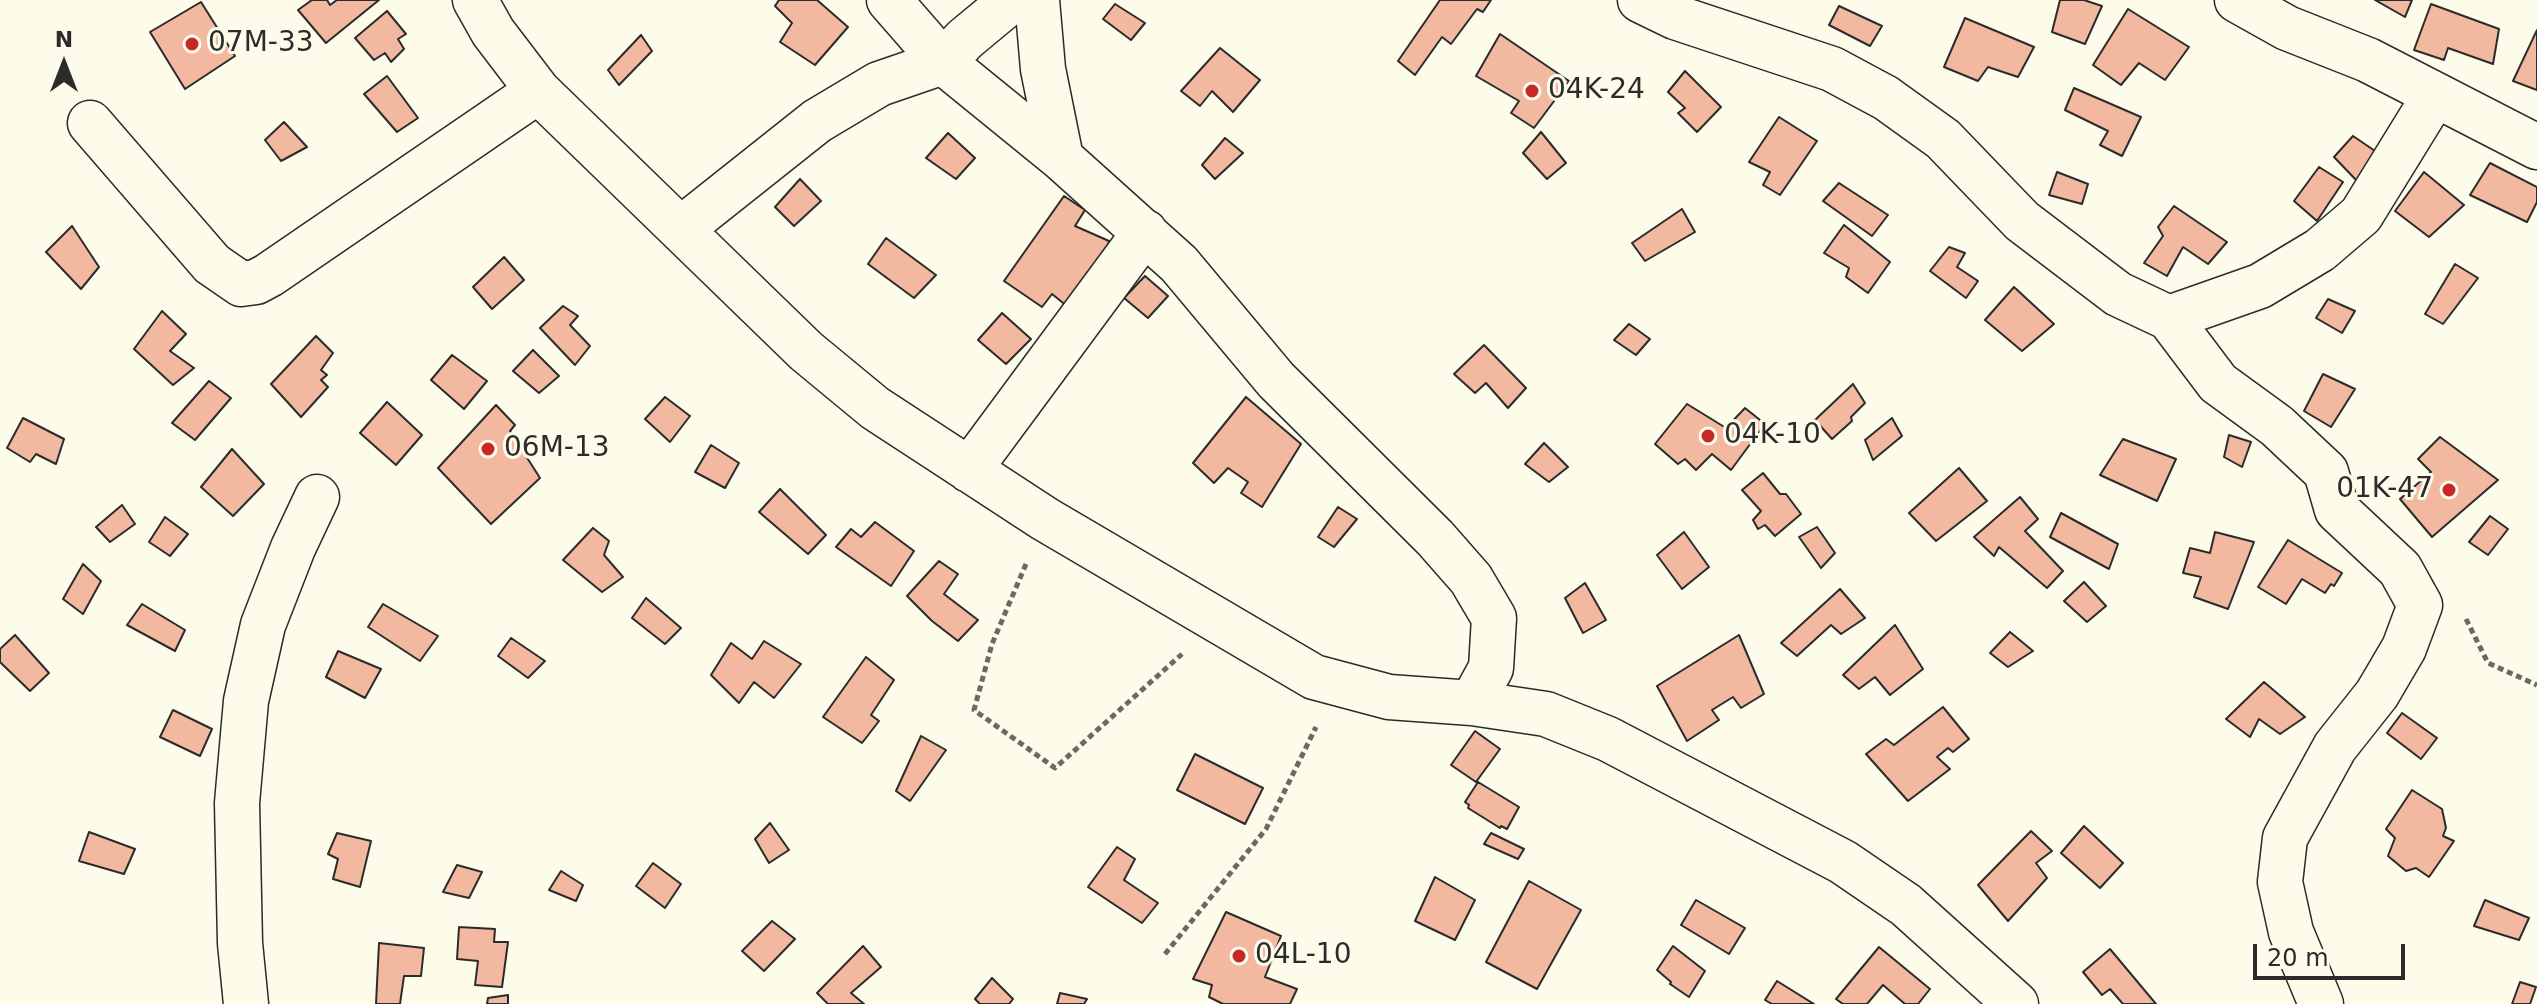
<!DOCTYPE html>
<html>
<head>
<meta charset="utf-8">
<style>
  body { margin:0 }
  #map { position:relative; width:2537px; height:1004px; overflow:hidden; background:#fdfbea; font-family:"DejaVu Sans",sans-serif }
  canvas { display:block }
  .north { position:absolute; left:24px; top:24px; width:80px; height:80px; -webkit-text-stroke:6px #fdfbea; paint-order:stroke; rotate:0deg; font-size:22px; font-weight:700; line-height:32px; text-align:center; color:#2b2b2b }
  .north::after { content:''; display:block; margin:auto; width:28px; height:36px; background:#2b2b2b; clip-path:polygon(50% 0,100% 100%,50% 72%,0 100%) }
  .scale { position:absolute; left:2253px; top:944px; width:152px; height:36px; box-sizing:border-box; border:4px solid #2b2b2b; border-top:0; padding-left:10px; font-size:24px; line-height:28px; white-space:nowrap; color:#2b2b2b; -webkit-text-stroke:6px #fdfbea; paint-order:stroke }
</style>
</head>
<body>
<div id="map">
<canvas width="2537" height="1004"></canvas>
<div class="north">N</div>
<div class="scale">20 m</div>
</div>
<script>
const ctx = document.querySelector('canvas').getContext('2d');
ctx.lineJoin = 'round';
function fillPath(path, color) { ctx.fillStyle = color; ctx.fill(path, 'evenodd'); }
const shape = rows => new Path2D(rows.map(r => 'M' + r).join(''));
function trace(path, color, width, dash) { ctx.strokeStyle = color; ctx.lineWidth = width; ctx.lineCap = dash ? 'butt' : 'round'; ctx.setLineDash(dash || []); ctx.stroke(path); }
function drawText(font, color, halo, rows, align = 'center') {
  ctx.font = font + ' "DejaVu Sans",sans-serif'; ctx.lineWidth = 6; ctx.setLineDash([]); ctx.textBaseline = 'middle'; ctx.strokeStyle = halo; ctx.fillStyle = color; for (const [text, x, y, turn = 0] of rows) {
    ctx.save(); ctx.translate(x, y); ctx.rotate((+turn || 0) * Math.PI / 180); ctx.textAlign = isNaN(turn) ? turn : align; if (halo) ctx.strokeText(text, 0, 0); ctx.fillText(text, 0, 0); ctx.restore();
  }
}
const building = shape([
  [312,0,327,0,330,5,337,0,379,0,326,43,298,10,312,0],
  [779,0,817,0,848,27,815,65,780,42,792,23,775,6,779,0],
  [1440,0,1491,0,1483,12,1477,9,1451,44,1442,37,1415,75,1398,61,1440,0],
  [2060,0,2084,0,2102,6,2085,44,2052,32,2060,0],
  [2375,0,2412,0,2405,17,2375,0],
  [201,2,235,56,185,89,150,32,201,2],
  [1115,4,1145,23,1131,40,1103,19,1115,4],
  [2431,4,2499,29,2493,64,2448,48,2444,60,2414,50,2431,4],
  [1839,6,1882,26,1870,46,1829,25,1839,6],
  [2128,9,2189,47,2165,80,2139,63,2121,85,2093,65,2128,9],
  [387,11,406,34,398,39,404,49,391,62,385,53,374,60,355,38,387,11],
  [1965,18,2034,47,2018,77,1988,67,1978,81,1944,67,1965,18],
  [2537,30,2537,90,2513,81,2537,30],
  [1500,34,1569,81,1534,128,1511,113,1519,101,1476,76,1500,34],
  [641,35,652,51,619,85,608,70,641,35],
  [1220,48,1260,80,1233,112,1212,91,1200,106,1181,91,1220,48],
  [1685,71,1721,107,1697,132,1678,113,1685,108,1668,92,1685,71],
  [387,76,418,118,397,132,364,94,387,76],
  [2074,88,2141,117,2122,156,2100,145,2108,131,2065,110,2074,88],
  [1779,117,1817,141,1780,195,1763,185,1770,172,1749,162,1779,117],
  [284,122,307,147,281,161,265,140,284,122],
  [1541,132,1566,163,1547,179,1523,153,1541,132],
  [948,133,975,158,956,179,926,158,948,133],
  [2353,136,2378,153,2357,181,2334,157,2353,136],
  [1225,138,1243,153,1215,179,1202,165,1225,138],
  [2490,163,2537,187,2537,202,2527,222,2470,195,2490,163],
  [2319,167,2343,182,2317,221,2294,201,2319,167],
  [2057,172,2088,184,2082,204,2049,195,2057,172],
  [2424,172,2464,205,2429,237,2395,211,2424,172],
  [800,179,821,201,794,226,775,207,800,179],
  [1839,183,1888,215,1872,236,1823,201,1839,183],
  [1064,196,1085,210,1075,226,1109,241,1099,276,1073,311,1052,294,1042,307,1004,281,1064,196],
  [2174,206,2227,242,2208,264,2183,247,2167,276,2144,263,2163,236,2158,227,2174,206],
  [1682,209,1695,232,1645,261,1632,243,1682,209],
  [1844,225,1890,262,1868,293,1846,277,1849,268,1824,253,1844,225],
  [72,226,99,267,81,289,46,252,72,226],
  [886,238,936,275,914,298,868,264,886,238],
  [1949,247,1965,253,1957,267,1978,281,1966,298,1930,271,1949,247],
  [504,257,524,280,492,309,473,287,504,257],
  [2455,264,2478,278,2443,324,2425,314,2455,264],
  [1145,276,1168,296,1148,318,1124,298,1145,276],
  [2014,287,2054,324,2022,351,1985,320,2014,287],
  [2328,299,2355,311,2342,333,2316,318,2328,299],
  [563,306,578,316,570,325,590,346,575,365,540,328,563,306],
  [162,311,186,334,170,351,194,368,173,385,134,349,162,311],
  [1002,313,1031,339,1006,364,978,340,1002,313],
  [1629,324,1650,339,1636,355,1614,340,1629,324],
  [316,336,333,353,321,370,327,375,321,380,328,387,301,417,271,384,316,336],
  [1484,345,1526,388,1508,408,1486,383,1475,393,1454,374,1484,345],
  [533,350,559,376,539,393,513,371,533,350],
  [452,355,487,381,464,409,431,380,452,355],
  [2323,374,2355,389,2331,427,2304,411,2323,374],
  [209,381,231,398,195,440,172,423,209,381],
  [1853,384,1865,403,1851,417,1852,421,1832,439,1815,420,1853,384],
  [665,397,690,416,670,442,645,419,665,397],
  [1246,397,1301,444,1262,507,1241,493,1248,482,1228,468,1214,483,1193,463,1246,397],
  [387,402,422,435,396,465,360,433,387,402],
  [1687,404,1726,428,1745,408,1765,424,1731,470,1712,454,1696,470,1685,459,1678,464,1655,444,1687,404],
  [496,405,515,425,510,431,540,478,491,524,438,468,496,405],
  [23,418,64,439,56,464,36,454,30,462,7,448,23,418],
  [1892,418,1902,436,1873,460,1865,440,1892,418],
  [2229,435,2251,442,2242,467,2224,457,2229,435],
  [2440,437,2498,480,2432,537,2400,499,2431,472,2418,459,2440,437],
  [2123,439,2176,459,2157,501,2100,475,2123,439],
  [1544,443,1568,467,1549,482,1525,464,1544,443],
  [711,445,739,463,725,488,695,472,711,445],
  [232,449,264,484,233,516,201,487,232,449],
  [1959,468,1987,501,1936,541,1909,513,1959,468],
  [1763,473,1780,494,1786,494,1801,514,1775,536,1765,525,1758,529,1753,520,1761,511,1742,490,1763,473],
  [780,489,826,535,808,554,759,512,780,489],
  [2020,497,2038,519,2025,531,2063,571,2047,588,1999,547,1994,556,1974,537,2020,497],
  [122,505,135,524,110,542,96,527,122,505],
  [1338,507,1357,519,1334,547,1318,537,1338,507],
  [2061,513,2118,544,2109,569,2050,537,2061,513],
  [2490,516,2508,529,2488,555,2469,542,2490,516],
  [165,517,188,534,170,556,149,542,165,517],
  [875,522,914,551,891,586,836,547,851,529,861,537,875,522],
  [1817,527,1835,553,1821,568,1799,537,1817,527],
  [593,528,609,541,604,555,623,577,602,592,563,560,593,528],
  [1684,532,1709,567,1682,589,1657,555,1684,532],
  [2215,532,2254,542,2228,609,2194,597,2201,577,2183,573,2190,548,2210,553,2215,532],
  [2288,540,2342,573,2334,586,2331,584,2325,593,2302,579,2286,604,2258,587,2288,540],
  [939,561,958,574,944,594,978,620,958,641,932,621,907,596,939,561],
  [83,564,101,581,83,614,63,599,83,564],
  [2084,582,2106,606,2087,622,2064,601,2084,582],
  [1585,583,1606,620,1583,633,1565,598,1585,583],
  [1840,589,1865,618,1841,634,1831,625,1797,656,1781,643,1840,589],
  [646,598,681,628,665,644,632,618,646,598],
  [142,604,185,630,175,651,127,625,142,604],
  [383,604,438,636,420,661,368,627,383,604],
  [1895,625,1923,669,1890,695,1875,677,1859,689,1843,675,1895,625],
  [2010,632,2033,651,2008,667,1990,653,2010,632],
  [15,635,49,673,30,691,0,662,0,649,15,635],
  [1739,635,1764,694,1741,708,1733,697,1712,710,1719,720,1687,741,1657,686,1739,635],
  [511,638,545,661,528,678,498,656,511,638],
  [764,641,801,664,774,698,754,682,739,703,711,675,731,643,752,659,764,641],
  [338,651,381,669,365,698,326,677,338,651],
  [866,657,894,680,871,715,879,721,862,743,823,717,866,657],
  [2264,682,2305,717,2280,734,2259,719,2250,737,2226,719,2264,682],
  [1943,707,1969,739,1953,752,1948,748,1937,757,1950,769,1908,801,1866,754,1886,739,1894,745,1943,707],
  [173,710,212,729,200,756,160,737,173,710],
  [2402,713,2437,738,2421,759,2387,733,2402,713],
  [1475,731,1500,749,1476,782,1451,765,1475,731],
  [921,736,946,750,910,801,896,791,921,736],
  [1195,754,1263,788,1245,824,1177,790,1195,754],
  [1478,782,1519,807,1507,829,1501,826,1500,828,1468,808,1469,805,1465,802,1478,782],
  [2412,790,2442,809,2446,828,2443,836,2454,841,2429,877,2416,868,2406,871,2388,856,2395,838,2386,829,2412,790],
  [770,823,789,850,769,863,755,839,770,823],
  [2084,826,2123,863,2100,888,2061,853,2084,826],
  [2031,831,2052,851,2036,863,2047,878,2008,921,1978,885,2031,831],
  [89,832,135,849,124,874,79,861,89,832],
  [337,833,371,841,360,887,333,879,338,859,328,854,337,833],
  [1491,833,1524,849,1518,859,1484,844,1491,833],
  [1117,847,1135,859,1124,880,1158,903,1142,923,1088,887,1117,847],
  [653,863,681,884,665,908,636,886,653,863],
  [457,865,482,872,469,898,443,892,457,865],
  [561,871,583,885,576,901,549,890,561,871],
  [1435,877,1475,900,1455,940,1415,921,1435,877],
  [1529,881,1581,910,1537,989,1486,962,1529,881],
  [1696,900,1745,928,1729,954,1681,925,1696,900],
  [2485,900,2529,918,2519,940,2474,926,2485,900],
  [1226,912,1281,936,1265,977,1297,989,1290,1004,1223,1004,1209,997,1212,985,1193,979,1226,912],
  [772,921,795,939,764,971,742,951,772,921],
  [459,927,495,929,494,942,508,942,502,987,475,985,478,961,457,959,459,927],
  [379,943,424,948,421,976,404,976,400,1004,376,1004,379,943],
  [863,946,881,967,851,993,864,1004,828,1004,817,993,863,946],
  [1673,946,1705,971,1689,997,1670,984,1671,982,1657,970,1673,946],
  [1879,947,1930,989,1918,1004,1905,1004,1883,985,1867,1004,1843,1004,1836,999,1879,947],
  [2110,949,2156,1004,2123,1004,2110,989,2102,995,2083,972,2110,949],
  [992,978,1013,999,1009,1004,980,1004,975,999,992,978],
  [1777,981,1814,1004,1772,1004,1765,1000,1777,981],
  [2520,982,2536,987,2530,1004,2512,1004,2520,982],
  [1060,993,1087,999,1084,1004,1057,1004,1060,993],
  [508,995,508,1004,487,1004,488,998,508,995]
]);
fillPath(building, '#f2b8a0');
trace(building, '#2b2b2b', 2);
const minor = shape([
  [475,0,493,32,538,91,806,351,875,408,1045,519,1314,677,1389,697,1472,703,1546,714,1608,739,1843,862,1906,905,2016,1004],
  [889,0,943,62,1061,158,1179,264,1276,380,1435,538,1471,579,1494,618,1491,668,1472,703],
  [1037,0,1043,69,1061,158],
  [1640,0,1675,17,1832,69,1886,98,1943,139,2022,221,2118,294,2169,318,2218,383,2277,426,2326,472,2337,510,2400,569,2420,605,2404,648,2377,694,2335,747,2285,838,2280,882,2291,932,2321,1004],
  [2237,0,2287,28,2368,60,2537,147],
  [90,123,212,264,241,284,256,282,269,275,538,91],
  [681,229,817,121,879,84,943,62,965,39,1012,0],
  [2169,318,2260,286,2320,250,2361,215,2435,95],
  [969,470,1145,232],
  [246,1004,240,943,237,803,246,701,263,625,293,548,317,497]
]);
trace(minor, '#2b2b2b', 47);
trace(shape([
  [1026,564,992,644,974,710,1055,768,1182,654],
  [2466,619,2488,663,2537,685],
  [1165,954,1266,829,1316,727]
]), '#6a6964', 5, [6, 4]);
trace(minor, '#fdfbea', 44);
for (const [x, y, r, color] of [
  [192,44,8,"#c62828"],
  [1532,91,8,"#c62828"],
  [1708,436,8,"#c62828"],
  [488,449,8,"#c62828"],
  [2449,490,8,"#c62828"],
  [1239,956,8,"#c62828"]
]) { const dot = new Path2D(); dot.arc(x, y, r, 0, 2 * Math.PI); ctx.fillStyle = color; ctx.fill(dot); trace(dot, '#fdfbea', 3); }
drawText('28px', '#2b2b2b', '#fdfbea', [
  ["07M-33",208,44],
  ["04K-24",1548,91],
  ["04K-10",1724,436],
  ["06M-13",504,449],
  ["01K-47",2433,490,"right"],
  ["04L-10",1255,956]
], 'left');
</script>
</body>
</html>
